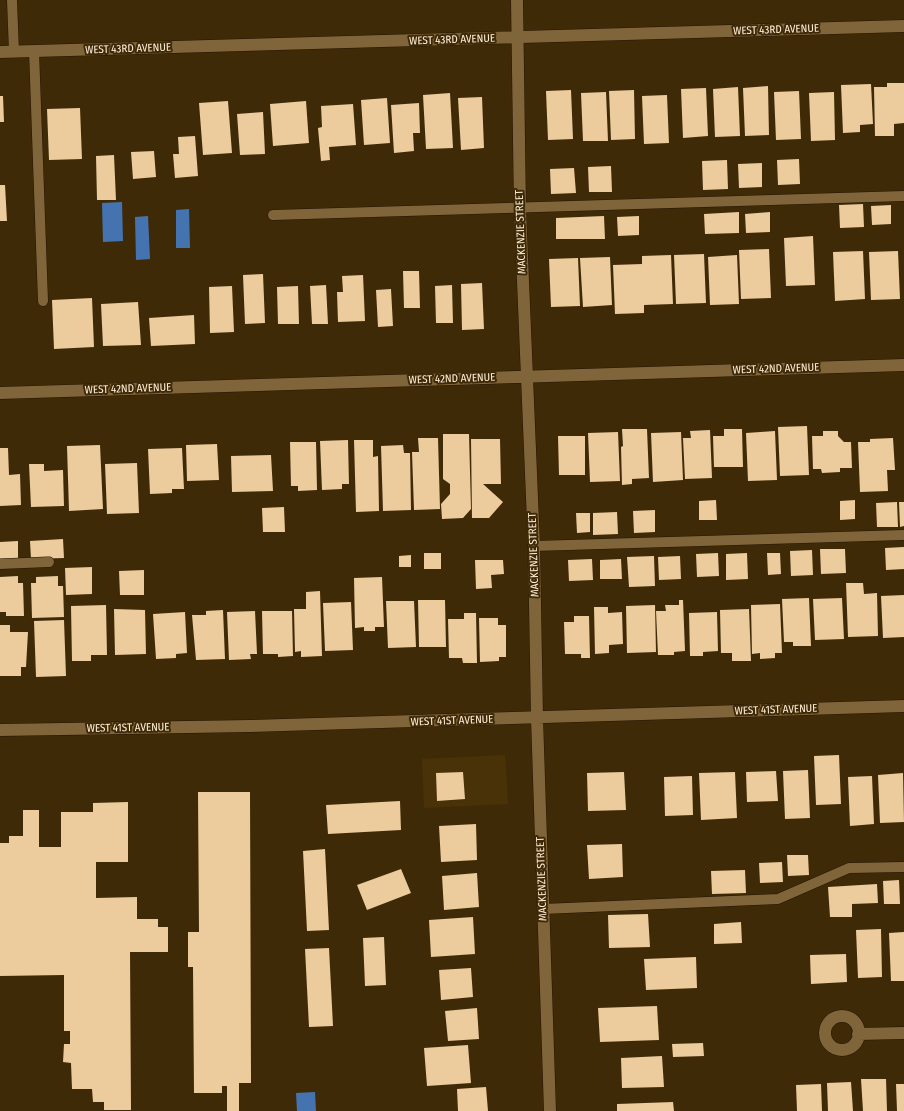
<!DOCTYPE html>
<html>
<head>
<meta charset="utf-8">
<style>
  body { margin:0 }
  canvas { display:block; background:#3f2a08 }
</style>
</head>
<body>
<canvas width="904" height="1111"></canvas>
<script>
const ctx = document.querySelector('canvas').getContext('2d');
ctx.lineJoin = 'round';
function fillPath(path, color) { ctx.fillStyle = color; ctx.fill(path, 'evenodd'); }
const shape = rows => new Path2D(rows.map(r => 'M' + r).join(''));
function trace(path, color, width, dash) { ctx.strokeStyle = color; ctx.lineWidth = width; ctx.lineCap = dash ? 'butt' : 'round'; ctx.setLineDash(dash || []); ctx.stroke(path); }
function drawText(font, color, halo, rows, align = 'center') {
  ctx.font = font + ' "Fira Sans Condensed",sans-serif'; ctx.lineWidth = 4; ctx.setLineDash([]); ctx.textBaseline = 'middle'; ctx.strokeStyle = halo; ctx.fillStyle = color; for (const [text, x, y, turn = 0] of rows) {
    ctx.save(); ctx.translate(x, y); ctx.rotate((+turn || 0) * Math.PI / 180); ctx.textAlign = isNaN(turn) ? turn : align; if (halo) ctx.strokeText(text, 0, 0); ctx.fillText(text, 0, 0); ctx.restore();
  }
}
fillPath(shape([
  [505,755,508,804,424,808,422,759]
]), '#493208');
fillPath(shape([
  [122,202,123,241,103,242,102,203],
  [189,209,190,248,176,248,176,210],
  [148,216,150,259,136,260,135,217],
  [315,1092,316,1111,297,1111,296,1093]
]), '#4573b0');
fillPath(shape([
  [887,83,904,83,904,123,894,124,894,136,875,136,874,87,887,87],
  [871,84,873,124,860,125,860,132,843,133,841,85],
  [768,86,769,135,745,136,743,88],
  [738,87,740,136,715,137,713,89],
  [706,88,708,136,683,138,681,89],
  [571,90,573,139,548,140,546,91],
  [634,90,635,139,611,140,609,91],
  [799,91,801,139,776,140,774,92],
  [606,92,608,141,583,141,581,93],
  [834,92,835,140,811,141,809,93],
  [450,93,453,148,426,149,423,95],
  [667,95,669,143,644,144,642,96],
  [0,96,3,96,4,122,0,122],
  [482,97,484,148,461,150,458,98],
  [387,98,390,143,364,145,361,100],
  [228,101,232,153,203,155,199,103],
  [306,101,309,143,273,146,270,104],
  [419,103,420,133,413,133,414,151,394,153,391,105],
  [353,104,356,145,329,147,330,160,321,161,318,128,322,127,321,106],
  [80,108,82,159,49,160,47,109],
  [263,112,265,154,240,155,237,114],
  [195,136,198,176,175,178,173,154,179,154,178,137],
  [154,151,156,177,133,179,131,152],
  [114,155,116,200,97,200,96,156],
  [799,159,800,184,778,185,777,160],
  [727,160,728,189,703,190,702,161],
  [762,163,762,187,739,188,738,164],
  [611,166,612,192,589,192,588,167],
  [574,168,576,193,551,194,550,169],
  [0,185,5,185,7,221,0,221],
  [863,204,864,227,840,228,839,205],
  [891,205,891,224,872,225,871,206],
  [739,212,739,233,705,234,704,214],
  [770,212,770,232,746,233,745,214],
  [604,216,605,239,556,239,556,218],
  [639,216,639,235,618,236,617,217],
  [813,236,815,285,786,286,784,238],
  [769,249,771,298,741,299,739,250],
  [863,251,865,299,835,301,833,252],
  [898,251,900,299,871,300,869,252],
  [704,254,706,303,676,304,674,255],
  [671,255,673,304,644,305,644,313,615,314,613,265,642,264,642,256],
  [737,255,739,304,710,305,708,257],
  [610,257,612,305,583,307,580,258],
  [578,258,580,306,551,307,549,259],
  [403,271,419,271,420,308,404,308],
  [263,274,265,323,245,324,243,275],
  [363,275,365,321,338,322,337,292,343,292,342,276],
  [482,283,484,329,462,330,461,284],
  [326,285,328,324,312,324,310,286],
  [452,285,453,323,436,323,435,286],
  [232,286,234,332,210,333,209,287],
  [298,286,299,324,278,324,277,287],
  [391,289,393,326,378,327,376,290],
  [92,298,94,347,54,349,52,300],
  [138,302,141,345,103,346,101,304],
  [194,315,195,344,151,346,149,318],
  [807,426,809,475,780,476,778,427],
  [622,429,647,429,649,478,632,479,632,484,622,485,621,447,623,446],
  [724,429,742,429,743,467,714,467,713,436,724,436],
  [710,430,712,478,685,479,683,438,691,438,690,431],
  [775,431,777,480,748,481,746,433],
  [823,431,838,431,838,436,844,442,851,442,852,468,840,468,840,472,822,473,821,469,813,469,812,436,823,436],
  [618,432,620,481,590,482,588,433],
  [681,432,683,480,653,482,651,433],
  [443,434,469,434,471,509,463,518,442,519,441,504,450,494,450,484,443,479],
  [558,436,585,436,585,475,559,475],
  [418,438,438,438,440,509,414,510,412,452,419,452],
  [893,438,895,470,887,470,888,491,860,492,858,442,870,442,870,439],
  [471,439,500,439,501,484,483,484,503,502,489,518,472,518],
  [348,440,349,484,342,484,342,489,322,490,320,441],
  [354,440,373,440,373,457,378,456,379,511,356,512],
  [290,442,316,442,317,490,298,491,298,486,291,486],
  [217,444,219,480,187,481,186,445],
  [100,445,103,509,69,511,67,446],
  [403,445,404,453,410,453,411,510,383,511,381,446],
  [0,448,8,448,9,475,20,474,21,505,0,506],
  [182,448,184,489,172,489,172,493,150,494,148,449],
  [271,455,273,491,232,492,231,456],
  [137,463,139,513,107,514,105,464],
  [29,464,44,464,44,471,63,470,64,506,31,507],
  [716,500,717,520,699,520,699,501],
  [855,500,855,519,840,520,840,501],
  [897,502,898,527,877,527,876,503],
  [899,502,904,502,904,526,900,527],
  [284,507,285,532,263,532,262,508],
  [655,510,655,532,634,533,633,511],
  [617,512,618,534,593,535,593,513],
  [576,513,590,513,590,532,577,533],
  [63,539,64,558,31,559,30,541],
  [18,541,18,559,0,559,0,542],
  [904,547,904,569,886,570,885,548],
  [820,549,845,549,846,573,821,574],
  [812,550,813,575,791,576,790,551],
  [424,553,441,553,441,569,424,569],
  [718,553,719,576,697,577,696,554],
  [747,553,748,579,726,580,726,554],
  [767,553,780,553,781,574,768,575],
  [411,555,411,567,399,567,399,556],
  [654,556,655,586,629,587,627,557],
  [680,556,681,579,659,580,658,557],
  [592,559,593,580,569,581,568,560],
  [621,559,622,579,600,579,600,560],
  [475,560,503,560,504,574,491,575,492,588,476,589],
  [92,567,92,594,66,595,65,568],
  [144,570,144,595,120,595,119,571],
  [18,576,18,583,23,583,24,616,6,616,6,612,0,612,0,577],
  [58,576,58,586,63,586,64,617,32,618,31,583,36,583,36,577],
  [382,577,384,627,375,627,375,631,364,631,364,627,355,628,354,578],
  [846,583,863,583,864,594,877,593,878,636,848,637],
  [320,591,322,656,301,657,301,651,295,652,294,609,306,609,306,592],
  [904,595,904,637,883,638,881,596],
  [809,598,811,646,793,646,793,642,784,642,782,599],
  [842,598,844,639,815,640,813,599],
  [418,600,445,600,446,647,419,647],
  [679,600,683,600,685,651,674,652,674,655,658,655,656,611,666,611,665,605,679,605],
  [386,601,414,601,416,647,388,648],
  [351,602,353,650,325,651,323,603],
  [780,604,782,653,775,653,775,658,760,659,760,653,752,654,751,605],
  [106,605,107,655,91,655,91,661,72,661,71,606],
  [655,605,656,652,627,653,626,606],
  [594,607,608,607,608,613,622,612,623,644,609,645,609,653,595,654],
  [114,609,145,610,146,654,115,655],
  [749,609,751,661,732,661,732,653,721,653,720,610],
  [223,610,225,659,196,660,192,615,206,615,206,611],
  [255,611,257,654,250,654,251,659,229,660,227,612],
  [262,611,292,611,293,656,278,657,278,654,263,654],
  [185,612,187,653,176,654,176,658,156,659,153,614],
  [717,612,718,651,703,652,703,656,690,656,689,613],
  [464,613,476,613,477,663,463,663,462,658,449,658,448,619,464,619],
  [574,616,589,616,590,658,581,658,581,654,565,654,564,622,574,622],
  [479,618,498,618,498,625,506,625,506,657,499,657,499,661,480,662],
  [64,620,66,676,36,677,34,621],
  [0,625,10,625,10,632,28,632,26,667,21,667,21,676,0,676],
  [839,755,841,804,816,805,814,756],
  [808,770,810,818,785,819,783,771],
  [776,771,778,801,747,802,746,772],
  [463,772,465,799,437,801,436,773],
  [624,772,626,810,588,811,587,773],
  [735,772,737,818,701,820,699,773],
  [903,773,904,822,880,823,878,775],
  [692,776,693,815,665,816,664,777],
  [872,776,874,824,850,826,848,777],
  [198,792,250,792,251,1083,239,1083,239,1111,227,1111,227,1086,222,1086,222,1093,194,1093,193,967,188,967,188,932,199,932],
  [400,801,401,830,328,834,326,805],
  [128,802,128,862,96,862,96,898,137,897,137,919,158,919,158,927,168,927,168,952,130,952,131,1110,104,1110,104,1102,93,1102,92,1089,72,1089,71,1063,63,1062,64,1044,70,1044,70,1031,64,1031,64,975,0,976,0,843,9,843,9,836,23,836,23,810,39,810,39,847,61,847,61,812,93,812,93,803],
  [476,824,477,860,441,862,439,826],
  [622,844,623,877,589,879,587,845],
  [325,849,329,930,307,931,303,851],
  [787,855,808,855,809,875,788,876],
  [782,862,783,882,760,883,759,863],
  [401,869,411,893,367,910,357,885],
  [745,870,746,893,712,894,711,871],
  [477,873,479,907,444,910,442,876],
  [899,880,900,904,884,904,883,881],
  [877,884,878,903,852,904,852,917,830,917,828,887],
  [648,914,650,947,609,948,608,915],
  [473,917,475,954,431,957,429,920],
  [741,922,742,943,714,944,714,924],
  [881,929,882,977,858,978,856,930],
  [904,932,904,981,891,981,889,933],
  [384,937,386,985,365,986,363,938],
  [329,948,333,1026,309,1027,305,949],
  [846,954,847,982,811,984,810,955],
  [696,957,697,988,646,990,644,959],
  [471,968,473,997,441,1000,439,970],
  [657,1006,659,1040,600,1042,598,1008],
  [477,1008,479,1039,448,1041,445,1011],
  [703,1043,704,1056,673,1057,672,1044],
  [468,1045,471,1083,427,1086,424,1048],
  [662,1056,664,1087,622,1088,621,1058],
  [861,1079,886,1079,887,1111,863,1111],
  [851,1082,853,1111,828,1111,827,1083],
  [821,1084,822,1111,797,1111,796,1085],
  [896,1084,904,1084,904,1111,897,1111],
  [486,1087,488,1111,458,1111,457,1089],
  [673,1102,674,1111,617,1111,617,1104]
]), '#eccb9d');
const lane = shape([
  [12,0,14,52],
  [34,51,43,301],
  [273,215,904,196],
  [534,546,904,535],
  [0,564,49,562],
  [543,909,778,899,849,868,904,867]
]);
const street = shape([
  [517,0,520,209,534,546,537,718],
  [0,52,904,26],
  [0,393,904,365],
  '825 1033a17 17 0 1 1 34 0a17 17 0 1 1-34 0Z',
  [858,1034,904,1033]
]);
const secondary = shape([
  [537,718,550,1111],
  [0,730,251,726,904,706]
]);
trace(lane, '#221400', 11);
trace(street, '#221400', 13);
trace(secondary, '#221400', 13);
trace(lane, '#81653a', 10);
trace(street, '#81653a', 12);
trace(secondary, '#81653a', 12);
drawText('11px', '#ffeed7', '#3f2a08', [
  ["WEST 43RD AVENUE",776,30,-2],
  ["WEST 43RD AVENUE",452,40,-2],
  ["WEST 43RD AVENUE",128,49,-2],
  ["MACKENZIE STREET",521,232,-92],
  ["WEST 42ND AVENUE",776,369,-2],
  ["WEST 42ND AVENUE",452,379,-2],
  ["WEST 42ND AVENUE",128,389,-2],
  ["MACKENZIE STREET",534,555,-92],
  ["WEST 41ST AVENUE",776,710,-2],
  ["WEST 41ST AVENUE",452,721,-2],
  ["WEST 41ST AVENUE",128,728,-1],
  ["MACKENZIE STREET",542,879,-92]
]);
</script>
</body>
</html>
